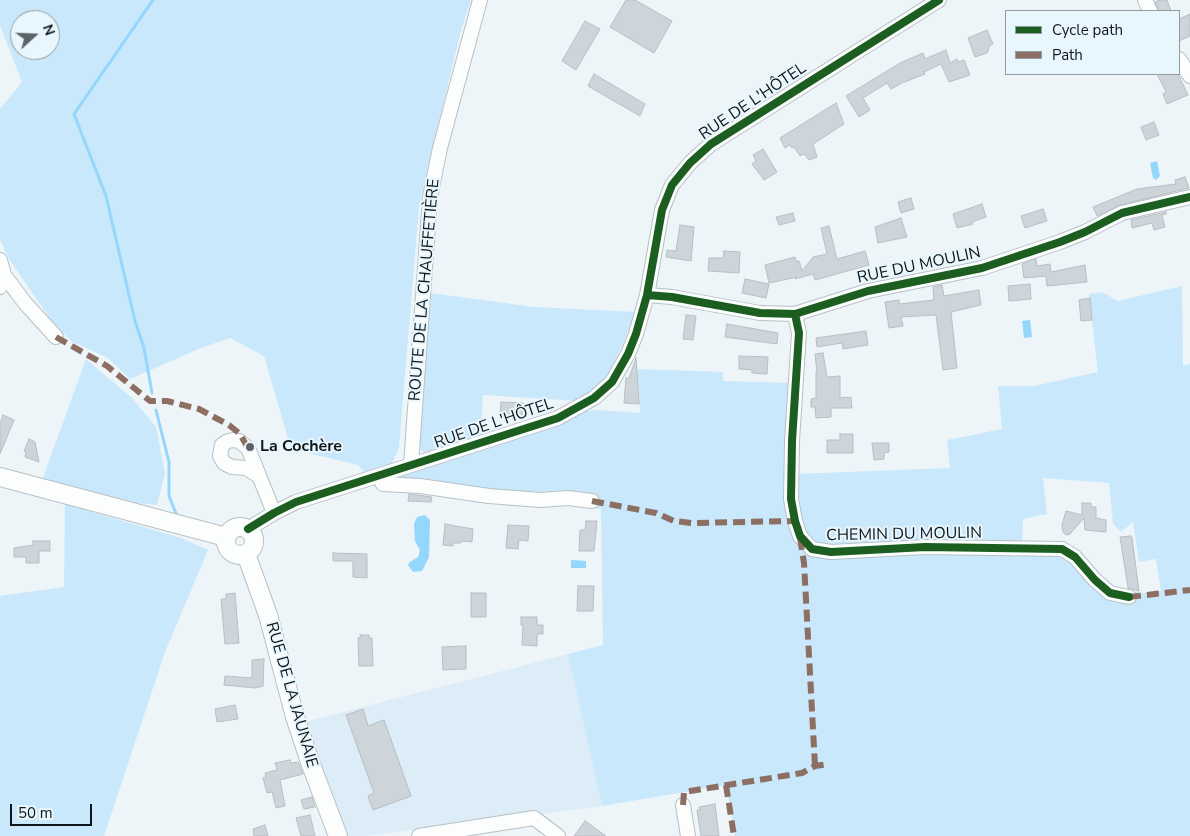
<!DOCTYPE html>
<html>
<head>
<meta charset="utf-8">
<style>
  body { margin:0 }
  #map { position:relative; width:1190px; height:836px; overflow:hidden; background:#edf5f9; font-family:"Nunito Sans",sans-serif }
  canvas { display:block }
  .legend { position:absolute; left:1005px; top:10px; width:175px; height:65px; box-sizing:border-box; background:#e8f6fe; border:1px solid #919ca3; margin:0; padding:6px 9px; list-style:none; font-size:15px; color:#0e161b }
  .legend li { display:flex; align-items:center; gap:10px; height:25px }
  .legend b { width:25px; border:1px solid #919ca3 }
  .north { position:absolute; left:10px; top:10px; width:50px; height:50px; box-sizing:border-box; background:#e8f6fe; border:1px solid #919ca3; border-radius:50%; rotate:70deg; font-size:14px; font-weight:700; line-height:20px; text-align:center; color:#0e161b }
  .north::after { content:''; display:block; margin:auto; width:18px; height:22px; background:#5c6469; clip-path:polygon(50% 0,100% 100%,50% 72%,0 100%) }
  .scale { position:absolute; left:10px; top:804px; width:82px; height:22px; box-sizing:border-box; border:2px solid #0e161b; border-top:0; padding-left:6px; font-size:15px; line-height:18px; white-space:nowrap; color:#0e161b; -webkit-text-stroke:4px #e8f6fe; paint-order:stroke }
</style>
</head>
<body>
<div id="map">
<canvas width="1190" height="836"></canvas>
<ul class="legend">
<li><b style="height:6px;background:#1b5e20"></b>Cycle path</li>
<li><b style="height:6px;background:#8d6e63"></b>Path</li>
</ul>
<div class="north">N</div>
<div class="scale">50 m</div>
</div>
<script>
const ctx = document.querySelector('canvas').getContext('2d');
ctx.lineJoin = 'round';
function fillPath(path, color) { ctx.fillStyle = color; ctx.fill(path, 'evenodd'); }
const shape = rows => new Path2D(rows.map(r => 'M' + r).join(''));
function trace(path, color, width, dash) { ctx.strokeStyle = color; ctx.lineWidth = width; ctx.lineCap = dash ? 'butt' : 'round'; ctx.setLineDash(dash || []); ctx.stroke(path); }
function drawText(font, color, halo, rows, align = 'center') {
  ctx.font = font + ' "Nunito Sans",sans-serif'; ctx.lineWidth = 4; ctx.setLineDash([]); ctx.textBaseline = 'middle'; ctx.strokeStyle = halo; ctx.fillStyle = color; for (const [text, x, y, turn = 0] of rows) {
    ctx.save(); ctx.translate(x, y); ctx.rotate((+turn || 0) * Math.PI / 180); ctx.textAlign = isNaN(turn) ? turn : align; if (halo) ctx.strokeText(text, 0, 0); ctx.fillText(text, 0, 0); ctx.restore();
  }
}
fillPath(shape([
  [568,654,602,806,367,836,346,836,305,722]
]), '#dcedf7');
fillPath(shape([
  [0,0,471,0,461,30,419,206,399,447,392,464,364,472,358,465,291,449,264,356,230,338,201,348,130,379,108,358,71,341,54,324,9,259,0,240,0,109,22,82,0,25],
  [20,20,50,20,50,50,20,50],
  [1182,286,1183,366,1190,364,1190,836,735,836,726,785,602,806,568,654,603,645,601,509,373,487,408,474,561,423,584,411,598,410,640,413,637,369,723,372,723,381,793,383,795,474,950,468,947,440,1002,429,998,386,1034,386,1098,372,1089,294,1102,292,1118,301],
  [1043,478,1109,483,1113,524,1121,532,1133,522,1139,562,1156,559,1161,591,1147,593,1125,591,1107,583,1051,543,1022,543,1023,519,1047,514],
  [431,293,534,307,636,312,609,376,579,401,483,395,480,439,426,456,418,445],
  [86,359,132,398,156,427,165,473,157,505,136,503,42,480],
  [65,504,181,538,208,550,165,652,104,836,0,836,0,596,64,587]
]), '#cae8fb');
fillPath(shape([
  [1157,161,1160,176,1156,180,1153,178,1150,163],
  [1030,320,1032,337,1024,338,1022,321],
  [425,515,430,520,429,557,422,571,413,572,408,565,410,562,418,557,420,550,415,541,414,524,417,517],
  [571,560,586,561,586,568,571,568]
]), '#95d7fc');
trace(shape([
  [152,393,144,348,135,321,106,196,74,114,153,0],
  [156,410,169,462,169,496,177,516]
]), '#95d7fc', 3);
const building = shape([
  [626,0,635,0,672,21,654,53,610,27,626,0],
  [1159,0,1167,0,1171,11,1159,11,1155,2,1159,0],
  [1190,14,1190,36,1179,41,1179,19,1190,14],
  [585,21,600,29,576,70,562,61,585,21],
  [987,30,993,44,990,45,987,53,975,57,968,38,987,30],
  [946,50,950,63,957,59,959,62,964,60,970,75,949,82,941,64,924,72,925,74,902,83,891,89,887,83,863,98,870,110,859,117,846,96,900,63,923,53,925,59,946,50],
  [594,74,645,104,640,116,588,86,594,74],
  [1157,74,1178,74,1188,95,1167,104,1163,94,1166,92,1157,74],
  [836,103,844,124,813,144,817,157,809,160,804,154,800,156,794,147,792,148,790,145,785,148,780,138,836,103],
  [1154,122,1159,135,1146,140,1141,127,1154,122],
  [763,149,777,172,764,180,752,164,756,161,753,155,763,149],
  [1185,177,1189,188,1120,205,1097,216,1093,207,1137,189,1176,184,1175,180,1185,177],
  [911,198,914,209,901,213,898,202,911,198],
  [982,204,986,217,972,222,973,224,957,228,953,214,982,204],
  [1043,209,1047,221,1025,228,1021,216,1043,209],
  [1166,212,1166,214,1162,215,1165,227,1154,230,1152,223,1132,228,1131,220,1166,212],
  [793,213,795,221,779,225,776,217,793,213],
  [901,218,907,237,878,243,875,227,901,218],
  [680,225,694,227,691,261,666,257,667,250,676,251,680,225],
  [829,226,837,259,865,251,869,265,815,280,813,274,795,279,797,277,769,283,765,265,795,257,796,261,799,261,802,271,813,257,827,254,821,228,829,226],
  [724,251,740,252,739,273,708,271,709,258,723,258,724,251],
  [1036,259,1037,266,1050,264,1051,272,1085,265,1087,282,1047,286,1046,276,1024,278,1022,264,1036,259],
  [745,279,769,284,766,298,742,293,745,279],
  [1030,284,1031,299,1009,301,1008,286,1030,284],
  [942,285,944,296,979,290,981,305,951,312,957,368,943,370,936,315,901,317,903,326,889,328,885,302,899,300,899,304,934,300,933,287,942,285],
  [1090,298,1092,320,1081,321,1079,300,1090,298],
  [686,315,696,316,693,340,683,339,686,315],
  [727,324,778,333,777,344,725,337,727,324],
  [866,331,868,345,843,349,842,343,817,347,816,338,866,331],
  [823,353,827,377,840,376,840,398,851,397,852,408,831,408,831,417,816,418,815,407,811,407,811,399,816,398,816,372,817,372,815,354,823,353],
  [739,356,768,357,767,374,752,373,752,370,739,369,739,356],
  [636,358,639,404,624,403,626,378,629,378,636,358],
  [501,402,523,403,522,418,500,417,501,402],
  [3,415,14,420,0,454,0,424,3,415],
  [840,434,853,434,853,453,827,453,827,440,840,440,840,434],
  [29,439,35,442,39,462,25,457,26,452,24,451,29,439],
  [872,443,889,443,889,452,884,453,884,459,874,460,872,443],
  [409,494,432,497,431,502,408,501,409,494],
  [1082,503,1091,503,1091,507,1096,507,1096,518,1106,520,1106,532,1085,530,1084,518,1070,534,1066,535,1063,532,1062,525,1066,511,1082,515,1082,503],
  [586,521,597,521,594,551,579,551,580,530,585,530,586,521],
  [445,524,473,529,472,542,461,541,461,543,453,543,453,546,443,545,445,524],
  [508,525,529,526,528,541,519,540,518,549,506,548,508,525],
  [1131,536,1132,538,1139,591,1128,588,1120,537,1131,536],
  [33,541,50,541,50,551,39,551,39,563,26,563,26,557,14,557,14,548,33,545,33,541],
  [333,553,367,554,367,578,353,577,353,561,333,561,333,553],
  [578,586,594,586,593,611,577,611,578,586],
  [235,593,239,643,225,644,221,599,226,599,226,594,235,593],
  [471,593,486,593,486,617,471,617,471,593],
  [521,617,537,617,537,625,543,625,543,634,537,634,537,646,522,645,523,625,521,625,521,617],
  [360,635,369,635,369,638,372,638,373,666,359,666,358,638,361,637,360,635],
  [466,646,466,669,443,670,442,647,466,646],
  [264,659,263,686,255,688,224,685,225,676,252,678,252,660,264,659],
  [235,705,238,719,217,722,215,709,235,705],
  [363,709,368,726,384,720,411,796,373,810,368,796,374,793,346,715,363,709],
  [290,760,291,763,298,762,303,774,280,780,285,806,276,808,272,792,267,793,263,778,266,777,265,773,277,770,275,763,290,760],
  [312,797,315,807,304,809,301,800,312,797],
  [715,804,719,836,701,836,697,810,700,810,699,807,715,804],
  [310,815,315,836,301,836,296,818,310,815],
  [585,821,606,836,574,836,585,821],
  [265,825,268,836,254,836,253,829,265,825]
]);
fillPath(building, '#ced5da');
trace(building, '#b7bfc3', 1);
const minor = shape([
  [1145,0,1150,11],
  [1179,59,1190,76],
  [0,260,4,275,0,287],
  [4,275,25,303,56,337],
  [647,295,672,297,760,313,795,314,868,291,982,268,1060,242,1085,232,1122,213,1190,197],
  [795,314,799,333,792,441,791,499,795,521,800,536,812,549,831,552,925,547,1062,549,1075,557,1095,580,1110,593,1129,597],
  [411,465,430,197,440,148,480,0],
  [259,476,246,468,232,467,224,463,220,456,222,445,228,441,233,440,239,441,248,448,274,513],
  [379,476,383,484,420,486,489,496,540,500,568,498,592,501],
  [248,529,274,513,296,502,558,418,594,398,612,382,628,354,636,334,647,295,662,210,672,185,690,163,711,144,939,0],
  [683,805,688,836],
  [419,836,534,818,558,836]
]);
const major = shape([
  [0,477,226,537],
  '226 541a14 14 0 1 1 28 0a14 14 0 1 1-28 0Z',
  [246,554,268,615,295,717,310,762,338,836]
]);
trace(minor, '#b8c0c4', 16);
trace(major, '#b8c0c4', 20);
trace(minor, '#fcfefe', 14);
trace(major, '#fcfefe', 18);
trace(shape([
  [56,337,107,366,150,401,167,401,199,409,229,425,240,434,248,448],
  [592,501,656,513,674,521,692,523,795,521],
  [800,538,804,563,815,766],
  [1129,597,1190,590],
  [726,785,734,836],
  [683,805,684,792,802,773,815,766,828,764]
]), '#8d6e63', 6, [12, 6]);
trace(shape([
  [647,295,672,297,760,313,795,314,868,291,982,268,1060,242,1085,232,1122,213,1190,197],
  [795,314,799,333,792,441,791,499,795,521,800,536,812,549,831,552,925,547,1062,549,1075,557,1095,580,1110,593,1129,597],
  [248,529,274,513,296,502,558,418,594,398,612,382,628,354,636,334,647,295,662,210,672,185,690,163,711,144,939,0]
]), '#1b5e20', 8);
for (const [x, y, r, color] of [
  [250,447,5,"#5c6469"]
]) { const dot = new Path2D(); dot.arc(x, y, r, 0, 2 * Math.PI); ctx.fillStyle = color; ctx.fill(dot); trace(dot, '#e8f6fe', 2); }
drawText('16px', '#0e161b', '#e8f6fe', [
  ["RUE DE L'HÔTEL",753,102,-34],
  ["RUE DU MOULIN",919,266,-12],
  ["ROUTE DE LA CHAUFFETIÈRE",425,290,-85],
  ["RUE DE L'HÔTEL",494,424,-19],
  ["CHEMIN DU MOULIN",904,535,-1],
  ["RUE DE LA JAUNAIE",291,695,74]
]);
drawText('bold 16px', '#0e161b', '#e8f6fe', [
  ["La Cochère",260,447]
], 'left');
</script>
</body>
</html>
